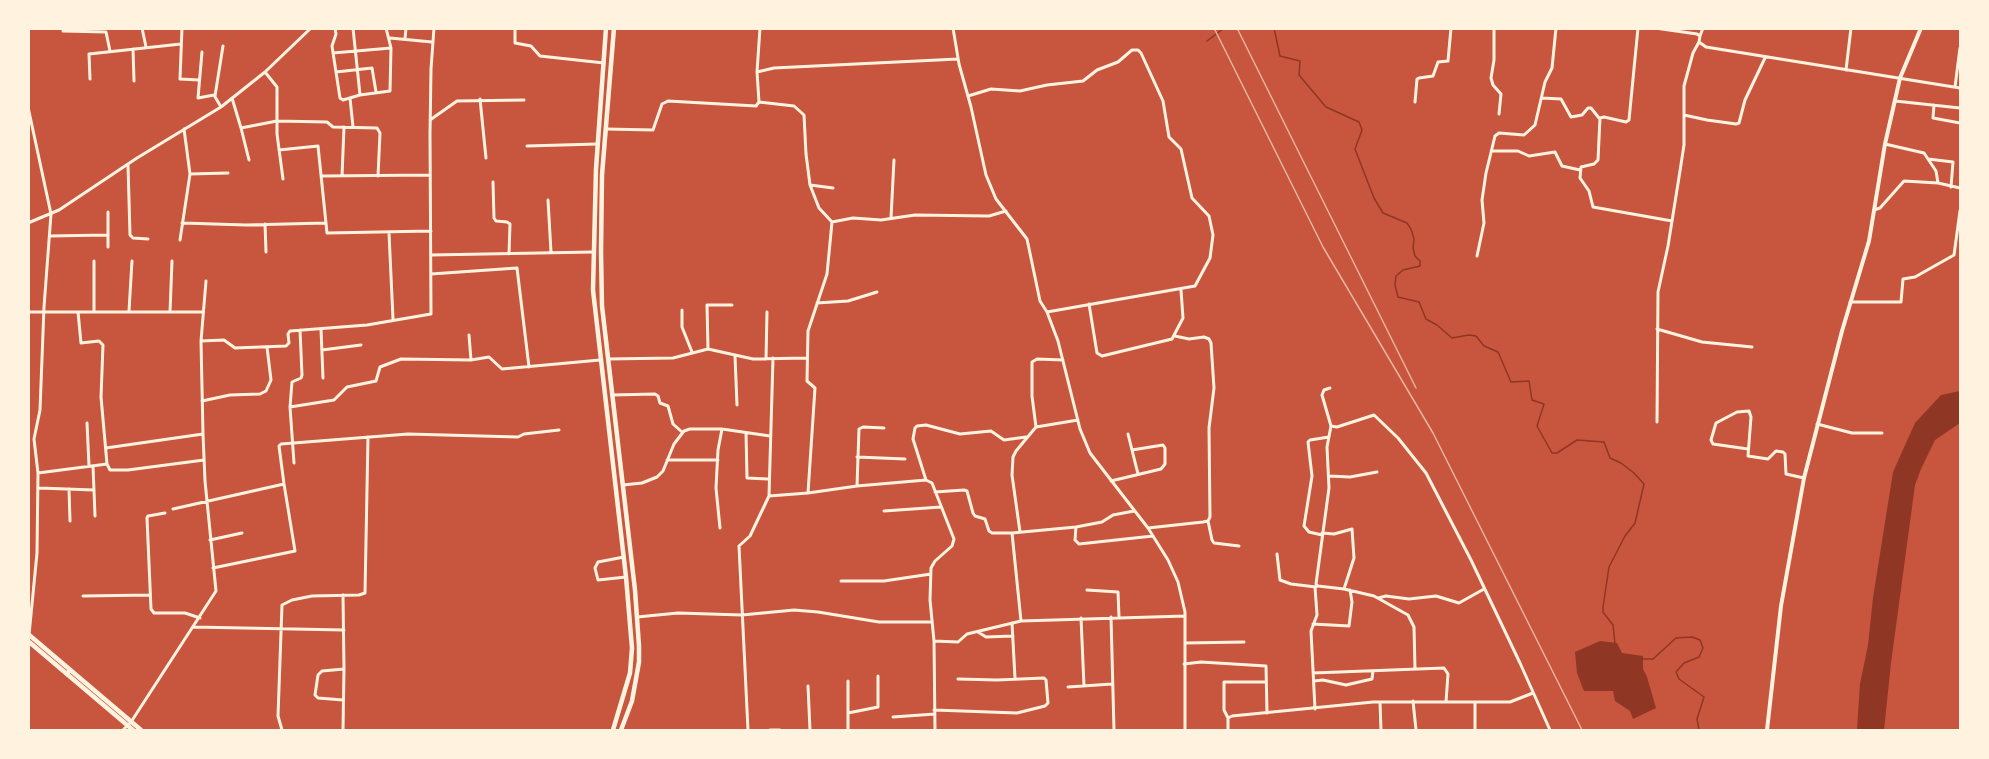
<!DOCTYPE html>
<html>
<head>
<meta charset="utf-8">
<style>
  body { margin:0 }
  #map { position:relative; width:1989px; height:759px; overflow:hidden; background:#c8553d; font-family:Barlow,sans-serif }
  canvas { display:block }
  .frame { position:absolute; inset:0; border:30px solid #fff3e0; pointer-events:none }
</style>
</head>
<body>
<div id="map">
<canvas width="1989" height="759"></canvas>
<div class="frame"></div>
</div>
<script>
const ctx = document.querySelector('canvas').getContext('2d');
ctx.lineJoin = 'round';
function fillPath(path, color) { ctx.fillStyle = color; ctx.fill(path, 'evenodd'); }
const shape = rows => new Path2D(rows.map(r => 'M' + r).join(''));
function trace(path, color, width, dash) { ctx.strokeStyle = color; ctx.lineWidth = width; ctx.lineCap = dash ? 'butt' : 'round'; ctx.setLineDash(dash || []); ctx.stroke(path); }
fillPath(shape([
  [1960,391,1960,423,1935,440,1921,469,1915,485,1891,663,1884,730,1857,730,1860,684,1868,645,1873,598,1893,472,1915,423,1941,395],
  [1600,641,1617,643,1622,653,1643,656,1643,669,1647,677,1656,708,1633,719,1630,711,1615,701,1613,691,1584,691,1577,673,1575,652]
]), '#8f3625');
trace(shape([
  [1274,28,1280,56,1300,61,1299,75,1326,107,1359,122,1362,130,1355,149,1374,198,1383,213,1407,223,1411,229,1414,239,1413,248,1415,256,1420,261,1420,266,1403,270,1396,276,1395,285,1398,297,1419,302,1426,319,1437,325,1452,338,1469,335,1476,336,1484,346,1498,352,1511,382,1529,381,1532,400,1544,404,1537,426,1552,453,1557,453,1577,440,1604,442,1610,458,1621,463,1634,473,1644,484,1635,523,1625,536,1609,567,1603,607,1603,612,1613,625,1615,644],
  [1207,41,1224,28],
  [1642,659,1653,659,1676,638,1692,637,1700,640,1703,648,1699,657,1684,663,1676,672,1679,679,1704,697,1697,719,1699,730]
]), '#8f3625', 1.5);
trace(shape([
  [142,28,146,47],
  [182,28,180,79,199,80],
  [335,28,336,34,332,46,340,98,343,100,360,95,390,91,391,48,386,28],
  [353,28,360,95],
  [515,28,515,43,531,46,540,56,604,63],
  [953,28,959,64,971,107,986,175,996,199,1027,239,1040,301,1047,312,1058,341,1080,429,1090,453,1148,528,1168,560,1178,582,1185,612,1185,730],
  [1494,28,1494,60,1491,78,1493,85,1501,94,1499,114],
  [1638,28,1629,120,1626,122,1604,117,1600,118,1598,160,1594,164,1581,167,1580,178,1589,191,1593,207,1672,221],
  [1655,28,1697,34,1700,36,1699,42,1706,47,1960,88],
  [63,31,106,32,110,51],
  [1700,36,1703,28],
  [390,38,432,42],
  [405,39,406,28],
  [133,49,134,81],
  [202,52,198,98,214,95,221,107],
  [333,53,391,48],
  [1846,70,1851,28],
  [265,72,277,87,277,134,283,179],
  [336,72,372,68,376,92],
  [757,72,774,68,958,59],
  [90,79,89,54,181,44],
  [1955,87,1960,48],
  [215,96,223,46],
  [968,96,991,89,1020,91,1047,85,1083,81,1097,70,1118,62,1132,50,1138,50,1141,53,1163,101,1169,137,1181,149,1192,198,1209,216,1213,235,1210,258,1195,286,1047,312],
  [232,98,241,128,277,121,327,122,333,127,377,128,380,133,378,176],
  [350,98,353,127],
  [1542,98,1561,99,1571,117,1582,115,1588,108,1591,108,1599,118],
  [480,99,486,158],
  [1895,101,1960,108],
  [759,102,794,106,804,115,806,154,810,185,819,208,832,222,853,218,881,220,915,215,989,216,1006,211],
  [1415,102,1417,79,1419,78,1433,76,1438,62,1448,61,1451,28],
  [1934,105,1933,118,1960,123],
  [28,107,51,214,44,307,40,410,34,439,38,473,37,553,29,635],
  [1684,115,1707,120,1736,124,1739,123,1745,100,1765,58],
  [430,120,457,101,524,100],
  [241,128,249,160],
  [606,129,653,130,662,104,668,101,756,106,759,102,757,72,760,28],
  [1885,144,1924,153,1936,171,1938,183,1960,188],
  [527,146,597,144],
  [279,150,318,146,327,233,431,231],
  [1492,151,1518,151,1529,156,1555,152,1562,166,1580,170],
  [1928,159,1953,162,1951,187],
  [128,165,130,235,133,238,148,239],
  [190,174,228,173],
  [323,176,430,175],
  [342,176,344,127],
  [493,182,494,218,496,221,507,222,510,224,509,254],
  [810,185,833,188],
  [548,200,551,252],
  [1874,210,1880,208,1904,181,1938,183],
  [891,218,894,160],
  [28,223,59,210,137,158,221,107,265,72,311,28],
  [182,223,246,225,326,223],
  [265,224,266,252],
  [389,233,393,319],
  [50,236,107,235],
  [180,240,190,174,184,129],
  [108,247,108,212],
  [431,255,593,252],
  [1477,256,1484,223,1482,200,1486,173,1495,136,1499,133,1524,135,1535,125,1545,82,1552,68,1556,28],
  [431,274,517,268,529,367],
  [1850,302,1901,302,1903,279,1915,277,1954,255,1960,211],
  [817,303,848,301,877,292],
  [1089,304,1097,353,1102,356,1172,339,1183,318,1181,290],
  [682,310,682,327,692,352],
  [94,311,94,261],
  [129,311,132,261],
  [28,312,203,312],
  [78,312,81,343,99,341,103,345,101,397,107,464,110,470,128,470,204,460],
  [170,312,172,261],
  [321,329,323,378],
  [1657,329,1702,342,1752,347],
  [469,335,471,360,489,357,502,369,600,360],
  [201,341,224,340,235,348,286,346,289,343,288,334,290,331,367,325,431,314,430,134,431,69,434,28],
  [708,349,707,305,732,305],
  [322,350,361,345],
  [735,356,737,405],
  [608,359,673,358,708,349,753,359,807,358],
  [766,359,767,312],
  [1330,388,1324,390,1322,395,1331,426,1337,427,1374,415,1398,438,1426,473,1471,560,1520,663,1550,730],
  [612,395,655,394,658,396,660,403,668,406,673,424,682,432],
  [202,401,230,395,260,394,266,391,271,380,267,347],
  [290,407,334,400,347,387,376,381,380,367,401,359,471,360],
  [1657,422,1658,292,1668,246,1680,171,1684,145,1684,86,1693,53,1699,42],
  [87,423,89,466],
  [1817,424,1852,433,1882,433],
  [1331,426,1327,447,1329,488,1316,584,1318,586,1344,589,1374,596,1408,615,1414,627,1415,669],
  [1036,427,1032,396,1032,362,1037,359,1063,360],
  [746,433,747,478,768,479],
  [1128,434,1138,474],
  [106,448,203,434],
  [1748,449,1713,444,1711,440,1716,423,1737,412,1749,411,1751,417,1748,456,1768,459,1776,451,1783,452,1785,454,1786,474,1804,478],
  [857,457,905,459],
  [667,460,718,460],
  [294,463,290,407,292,382,301,378,302,375,300,330],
  [93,466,95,516],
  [38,473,107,464],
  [1329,476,1350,477,1377,472],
  [926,480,913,439,915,428,917,426,926,425,960,434,991,431,1004,440,1026,437],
  [1111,481,1161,469,1165,464,1165,448,1163,445,1132,450],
  [623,485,642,483,657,477,663,471,674,444,684,431,690,429,722,429,770,436],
  [857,486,859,429,863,427,884,428],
  [39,488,94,490],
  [69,489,70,521],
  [935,492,964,490,967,491,973,513,975,516,985,519,989,531,992,533,1012,533,1076,527,1102,522,1113,515,1134,511],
  [808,493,857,486,926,480,932,483,954,539,952,546,935,561,931,568,930,600,934,641,935,730],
  [769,496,773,358],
  [173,509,284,484],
  [884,511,941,507],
  [165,513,148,516,147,518,151,609,154,613,185,613,200,618],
  [1208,521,1212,540,1214,543,1239,546],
  [1076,527,1075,540,1079,544,1153,536],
  [720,528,716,488,718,450,722,429],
  [1148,528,1203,522,1208,521,1210,517,1209,428,1214,388,1211,343,1209,339,1204,337,1189,339,1175,336],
  [1020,532,1012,475,1013,457,1016,451,1036,427,1078,420],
  [1012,533,1021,621],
  [1322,533,1334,534,1352,529,1354,558,1344,589],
  [1322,535,1309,532,1304,526,1312,476,1308,442,1310,440,1329,437],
  [210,540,242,533],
  [1277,554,1280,580,1291,584,1316,587],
  [624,557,598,562,595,568,598,580,626,577],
  [213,568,295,551,284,484,279,446,281,444,408,434,518,437,524,434,559,430],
  [841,581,884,581,931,574],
  [1315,587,1317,615,1311,631,1315,709],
  [1087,590,1118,592,1119,617],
  [83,596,150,595],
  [1378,598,1386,596,1409,599,1436,596,1459,603,1484,589],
  [637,617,678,613,742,615,794,610,818,612,879,622,931,622],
  [1111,617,1114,730],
  [1081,618,1084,686],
  [1012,623,1015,678],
  [1313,624,1349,626,1352,602,1350,590],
  [193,627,344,630],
  [978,632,986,637,1013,636],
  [934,641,958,642,967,634,1021,621,1185,616],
  [1185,643,1244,642],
  [1184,664,1201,662,1266,666,1267,713],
  [1313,673,1444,668,1448,674,1446,702],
  [848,681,848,730],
  [1314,681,1323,680,1346,685,1372,679,1373,671],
  [808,686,810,730],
  [1068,687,1112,684],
  [343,700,318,698,315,695,318,675,322,671,344,669],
  [1413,701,1416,730],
  [1380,702,1381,730],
  [1475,703,1475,730],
  [934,710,1017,713,1045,706,1048,703,1046,680,1044,678,997,680,958,679],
  [848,713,878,707,878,676],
  [893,717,935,714],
  [1228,718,1224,710,1224,682,1265,682],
  [123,730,131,722,216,591,205,481,203,434,201,341,206,281],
  [282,730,278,716,282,605,292,600,312,596,359,595,365,593,368,437],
  [343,730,344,669,343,595],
  [748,730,739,546,750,536,769,496,808,493,815,388,807,381,808,331,827,274,832,222],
  [770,730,780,730],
  [1228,730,1228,718,1232,716,1373,702,1510,702,1533,693]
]), '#fff3e0', 3);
trace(shape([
  [1767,730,1781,606,1804,478,1842,331,1869,241,1885,144,1900,78,1921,28]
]), '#fff3e0', 4);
trace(shape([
  [28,634,141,730],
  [28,641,133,730]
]), '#fff3e0', 4.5);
trace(shape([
  [606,28,596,169,593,290,626,577,632,648,630,673,613,730],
  [614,28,602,175,601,252,602,306,635,590,639,646,639,662,632,701,621,730],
  [67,674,70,670]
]), '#fff3e0', 4.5);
trace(shape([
  [1214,28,1323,247,1433,433,1582,730],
  [1237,28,1416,388]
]), '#e9b49f', 1.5);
</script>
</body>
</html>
